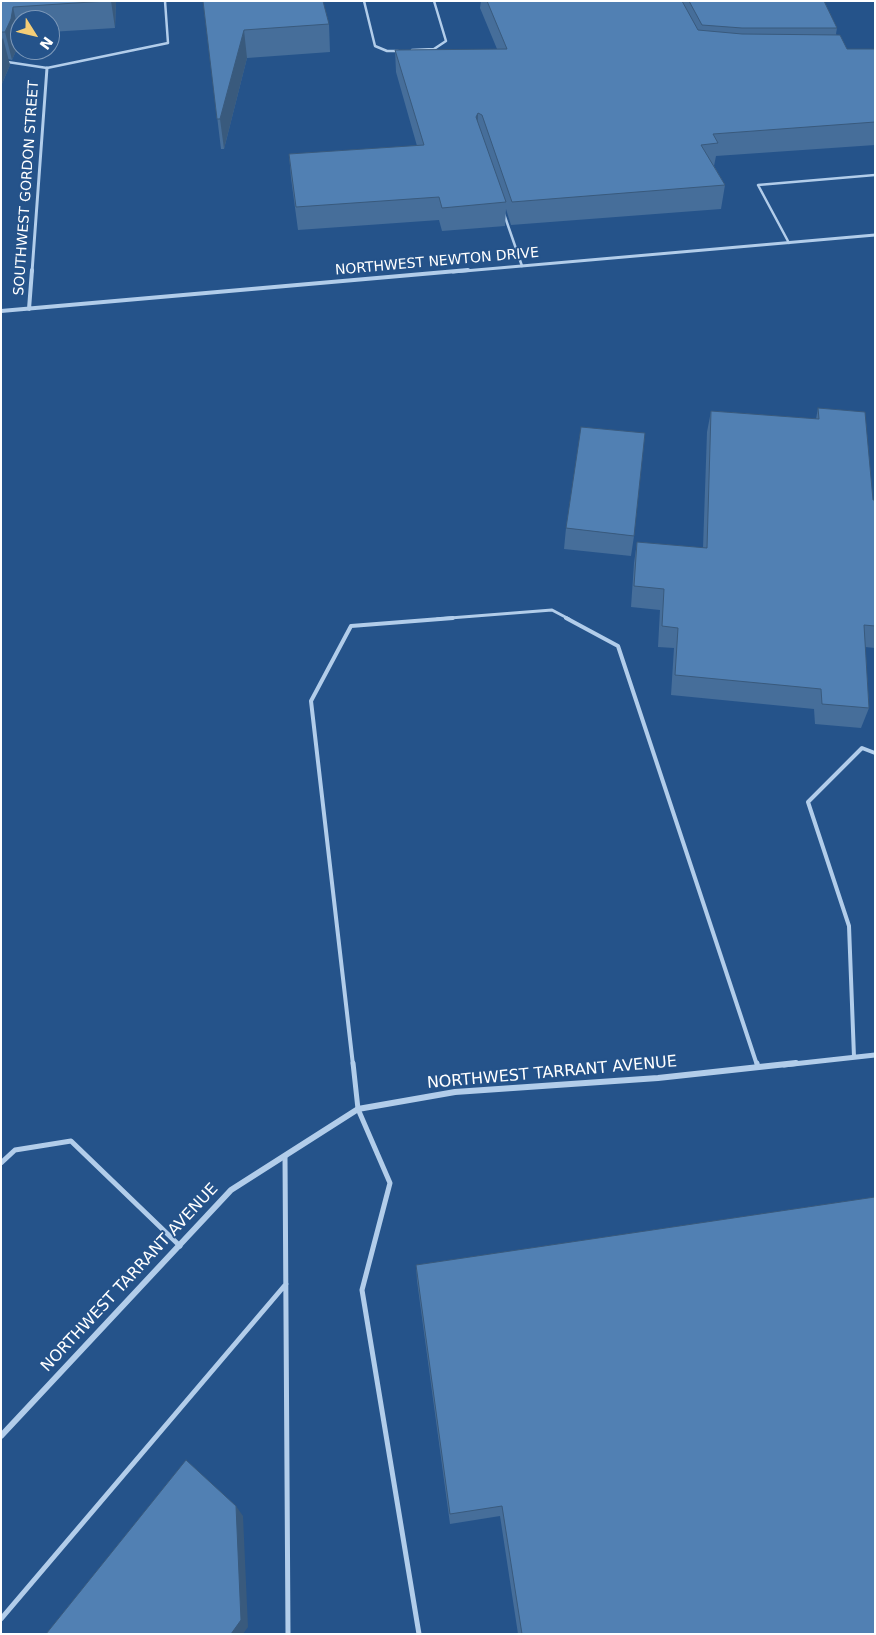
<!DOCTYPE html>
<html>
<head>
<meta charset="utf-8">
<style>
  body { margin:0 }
  #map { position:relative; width:876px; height:1635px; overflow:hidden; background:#25538a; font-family:"DejaVu Sans",sans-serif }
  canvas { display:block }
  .frame { position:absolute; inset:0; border:2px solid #fff; pointer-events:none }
  .north { position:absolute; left:10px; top:10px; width:50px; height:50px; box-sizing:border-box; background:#25538a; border:1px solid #7c98b9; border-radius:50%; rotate:126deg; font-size:14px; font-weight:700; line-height:20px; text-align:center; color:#fff }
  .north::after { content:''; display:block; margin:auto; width:18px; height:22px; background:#f4cd77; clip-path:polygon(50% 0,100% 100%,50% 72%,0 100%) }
</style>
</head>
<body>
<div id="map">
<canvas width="876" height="1635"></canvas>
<div class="frame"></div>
<div class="north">N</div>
</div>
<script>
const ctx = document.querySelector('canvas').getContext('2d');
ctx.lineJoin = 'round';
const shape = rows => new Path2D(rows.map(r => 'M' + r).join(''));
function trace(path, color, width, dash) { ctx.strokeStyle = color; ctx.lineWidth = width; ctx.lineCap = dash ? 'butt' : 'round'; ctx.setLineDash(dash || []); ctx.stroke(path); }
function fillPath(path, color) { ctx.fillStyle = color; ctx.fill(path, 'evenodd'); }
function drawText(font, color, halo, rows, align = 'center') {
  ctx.font = font + ' "DejaVu Sans",sans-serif'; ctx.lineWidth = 4; ctx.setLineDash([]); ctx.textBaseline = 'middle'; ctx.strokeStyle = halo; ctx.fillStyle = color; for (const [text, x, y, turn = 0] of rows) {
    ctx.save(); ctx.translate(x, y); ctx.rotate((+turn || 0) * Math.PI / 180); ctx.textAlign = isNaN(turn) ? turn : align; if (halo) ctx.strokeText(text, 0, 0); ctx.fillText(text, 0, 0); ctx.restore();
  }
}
trace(shape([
  [364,1,375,46,387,51,398,51],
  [412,50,434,49,446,41,434,1],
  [1,61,47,68,168,43,165,1],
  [504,214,522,266],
  [789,243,758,185,875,175]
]), '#b2cdea', 2.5);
trace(shape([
  [437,619,552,610,569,619]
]), '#b2cdea', 3);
trace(shape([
  [566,618,618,646,757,1065],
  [854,1057,849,926,808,802,862,748,875,753],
  [353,1065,311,701,351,626,453,618]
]), '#b2cdea', 4);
trace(shape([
  [353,1063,358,1109,390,1183,362,1290,419,1634],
  [757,1063,758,1067],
  [285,1156,288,1634],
  [1,1163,15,1150,71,1141,180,1246],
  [1,1619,286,1284]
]), '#b2cdea', 5);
trace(shape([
  [32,272,47,68],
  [453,272,875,235]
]), '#b2cdea', 3);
trace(shape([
  [29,309,32,270],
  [1,311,468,270]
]), '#b2cdea', 4);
trace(shape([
  [784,1065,875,1055]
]), '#b2cdea', 5);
trace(shape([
  [1,1436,231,1190,358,1109,455,1092,658,1078,796,1063]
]), '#b2cdea', 6);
fillPath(shape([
  [1,1,116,1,115,28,50,32,50,20,20,20,20,34,19,34,18,46,12,60,8,59,10,65,1,86],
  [203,1,329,24,330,52,247,58,224,149,221,149],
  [481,1,824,1,837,28,836,34,847,49,875,49,875,145,716,156,714,166,725,185,721,209,511,225,506,209,505,226,442,231,439,220,298,230,291,178,289,154,417,146,396,72,395,50,497,49,480,8],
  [818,408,873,500,875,500,875,648,865,647,869,708,861,728,815,724,814,709,671,695,674,648,658,647,660,610,631,607,634,563,637,542,703,548,707,432,711,411,816,419],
  [566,528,634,536,631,556,564,549],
  [416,1265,875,1634,518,1634,500,1516,450,1524,417,1281]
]), '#466e9a');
fillPath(shape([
  [111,1,116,1,115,28],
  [13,7,19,34,18,46,12,60,5,32],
  [244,30,247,58,224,149,220,119],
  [3,38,10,65,1,86,1,42],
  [478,113,477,136,476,117],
  [236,1506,243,1516,248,1627,243,1634,231,1634]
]), '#395a7d');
const building = shape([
  [1,1,107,1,13,7,11,19,5,32,1,32,1,1],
  [203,1,323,1,329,24,244,30,220,119,217,119,203,1],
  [487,1,682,1,698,30,742,34,840,35,847,49,875,49,875,122,713,134,718,143,701,145,725,185,512,202,482,115,478,113,476,117,506,202,442,208,439,197,296,207,289,154,424,145,395,50,507,49,487,1],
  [689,1,824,1,837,28,742,28,702,25,689,1],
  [818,408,865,412,873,500,875,500,875,626,864,625,869,708,822,704,821,689,675,675,678,628,662,626,664,589,634,586,637,542,707,548,711,411,819,419,818,408],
  [581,427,645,433,634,536,566,528,581,427],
  [875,1197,875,1634,522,1634,502,1506,450,1514,416,1265,875,1197],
  [186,1460,236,1506,241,1620,231,1634,46,1634,186,1460]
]);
fillPath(building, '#5180b3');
trace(building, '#395a7d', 1);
drawText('14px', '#fff', '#25538a', [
  ["SOUTHWEST GORDON STREET",27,188,-86],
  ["NORTHWEST NEWTON DRIVE",437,262,-5]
]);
drawText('16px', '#fff', '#25538a', [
  ["NORTHWEST TARRANT AVENUE",552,1073,-5],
  ["NORTHWEST TARRANT AVENUE",130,1278,-47]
]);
</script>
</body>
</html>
